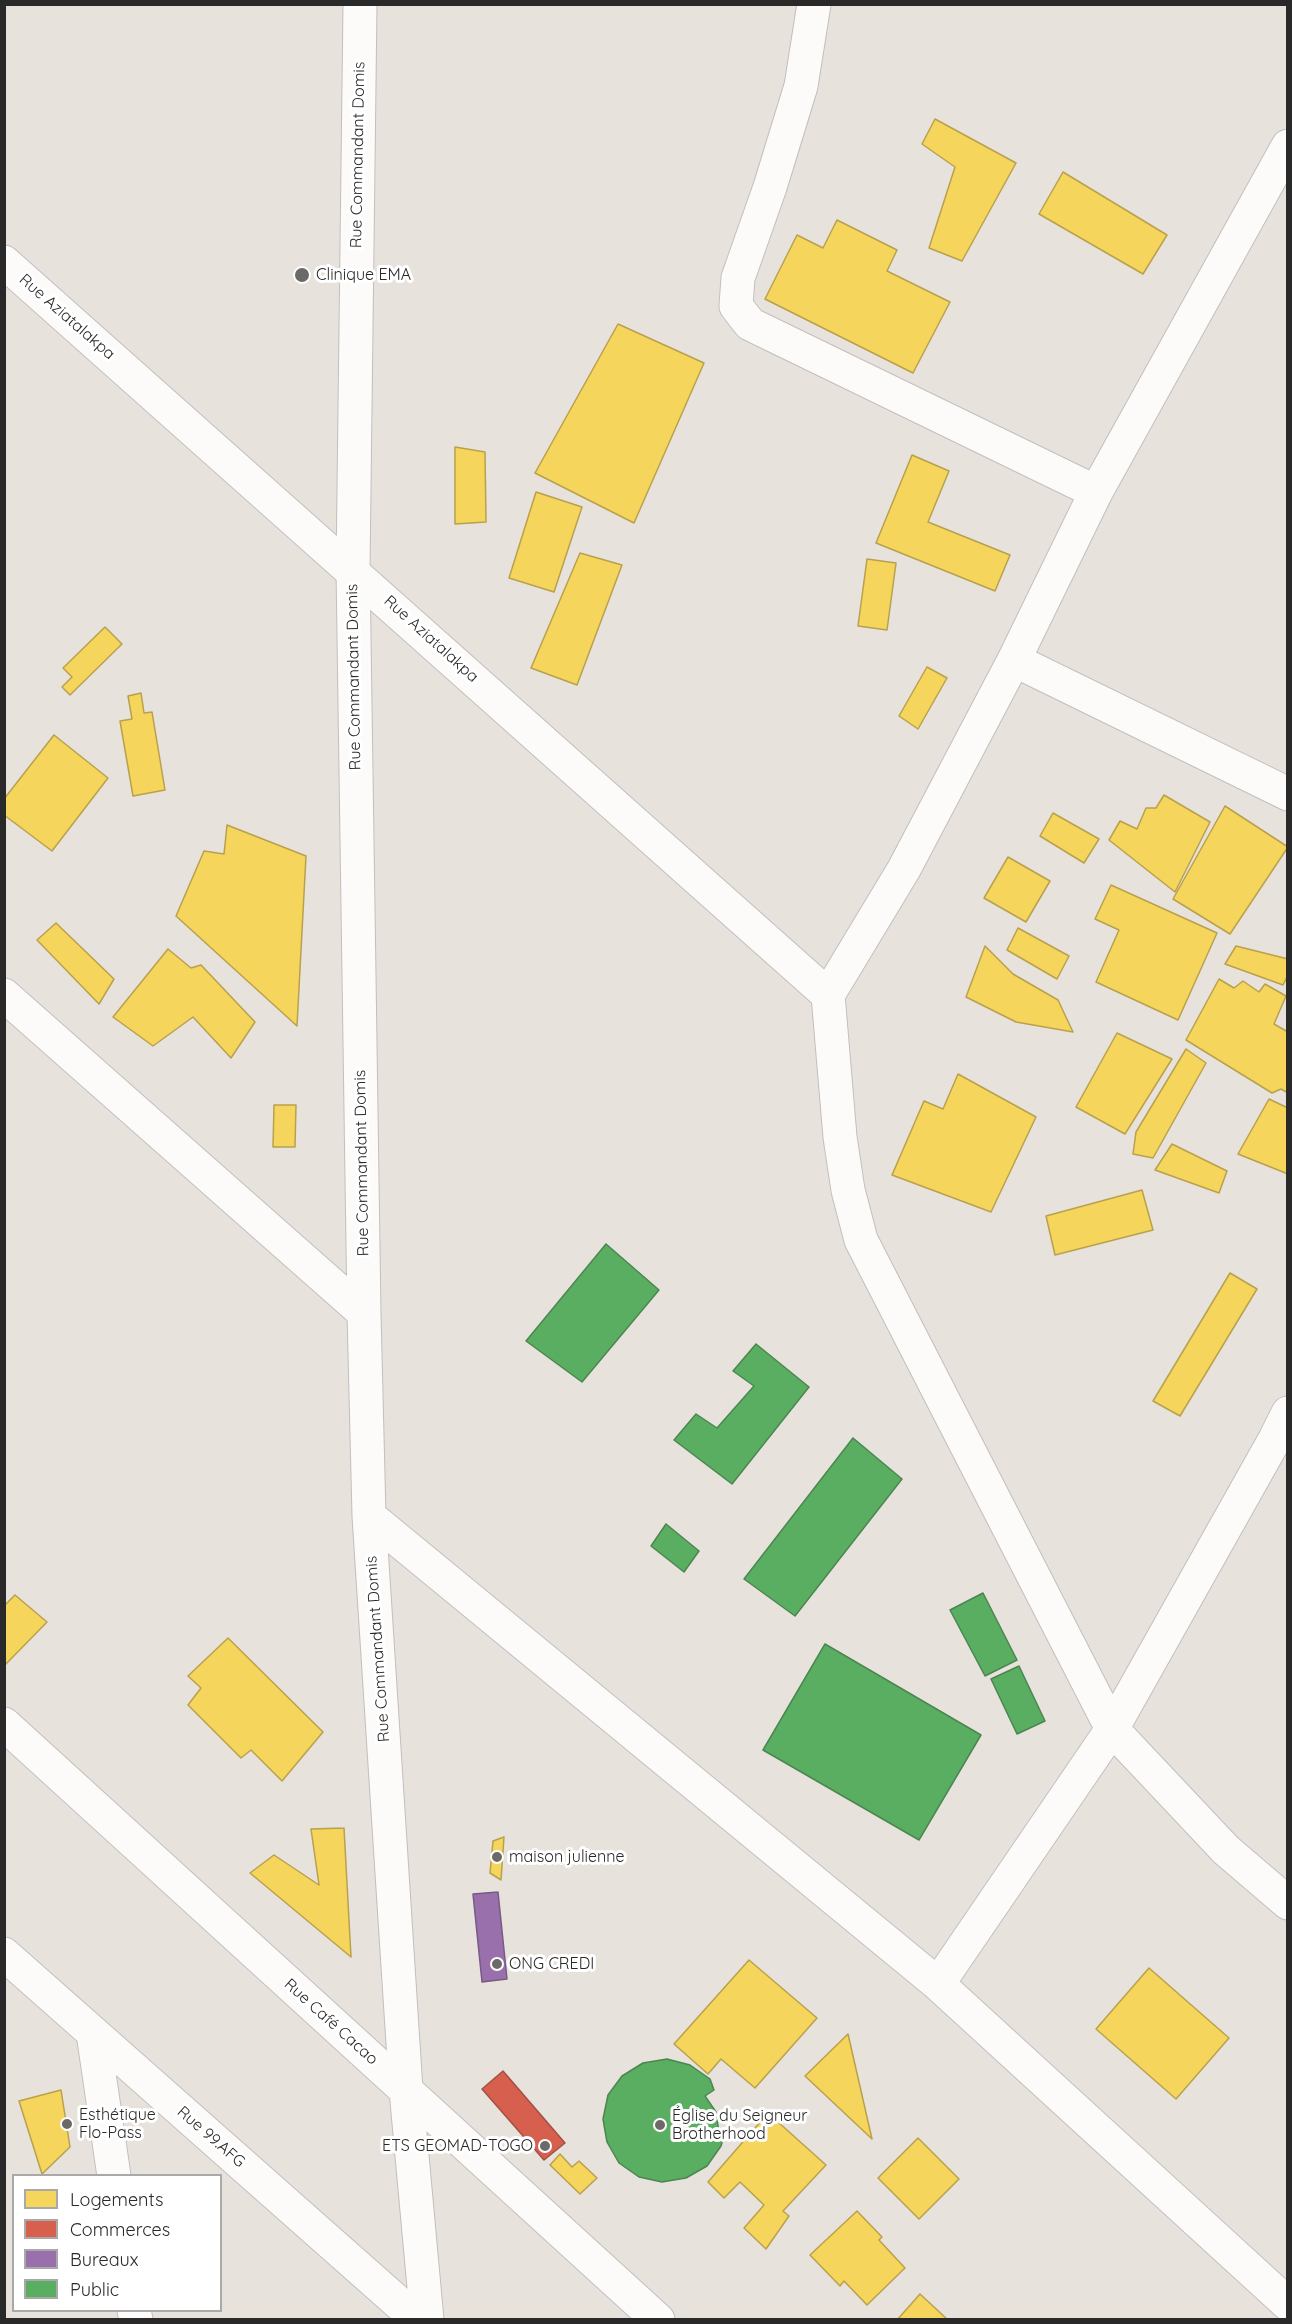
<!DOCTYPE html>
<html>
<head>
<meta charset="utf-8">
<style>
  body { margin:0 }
  #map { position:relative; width:1292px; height:2324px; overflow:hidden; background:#e8e2dd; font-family:Quicksand,sans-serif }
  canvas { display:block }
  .frame { position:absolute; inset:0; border:6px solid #292929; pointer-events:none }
  .legend { position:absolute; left:12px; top:2174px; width:210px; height:138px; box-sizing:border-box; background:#fff; border:2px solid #a9a9a9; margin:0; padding:8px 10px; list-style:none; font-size:18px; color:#292929 }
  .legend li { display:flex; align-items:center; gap:12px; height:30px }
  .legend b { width:30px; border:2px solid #a9a9a9 }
</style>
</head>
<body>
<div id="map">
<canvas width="1292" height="2324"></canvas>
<div class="frame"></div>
<ul class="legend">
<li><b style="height:16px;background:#f6d55c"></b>Logements</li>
<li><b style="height:16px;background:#d6604d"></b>Commerces</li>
<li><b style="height:16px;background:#9970ab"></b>Bureaux</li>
<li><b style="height:16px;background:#5aae61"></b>Public</li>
</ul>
</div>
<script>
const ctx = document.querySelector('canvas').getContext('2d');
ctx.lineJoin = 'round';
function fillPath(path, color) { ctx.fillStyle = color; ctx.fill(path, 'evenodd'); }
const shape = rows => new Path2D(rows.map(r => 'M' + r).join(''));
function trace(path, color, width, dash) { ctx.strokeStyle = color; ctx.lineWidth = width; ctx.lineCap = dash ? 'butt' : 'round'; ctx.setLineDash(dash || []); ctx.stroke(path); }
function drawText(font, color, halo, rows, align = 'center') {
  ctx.font = font + ' Quicksand,sans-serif'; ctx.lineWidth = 6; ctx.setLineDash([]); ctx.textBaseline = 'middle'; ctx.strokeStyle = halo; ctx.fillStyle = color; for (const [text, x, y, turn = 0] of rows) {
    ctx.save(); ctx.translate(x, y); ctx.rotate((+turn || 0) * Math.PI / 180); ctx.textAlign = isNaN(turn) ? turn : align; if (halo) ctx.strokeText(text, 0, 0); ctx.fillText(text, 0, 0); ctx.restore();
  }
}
const homes = shape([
  [935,119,1016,163,962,261,929,248,955,167,922,144,935,119],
  [1063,172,1167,235,1143,274,1039,214,1063,172],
  [837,220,897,250,887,271,950,302,913,373,765,299,797,235,823,248,837,220],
  [618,324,704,363,634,523,535,473,618,324],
  [455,447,485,452,486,522,455,524,455,447],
  [912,455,949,471,928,522,1010,555,995,591,876,543,912,455],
  [536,492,582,507,554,592,509,578,536,492],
  [580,553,622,565,577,685,531,668,580,553],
  [867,559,896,563,887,630,858,626,867,559],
  [105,627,122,644,70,695,62,687,72,677,63,668,105,627],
  [927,667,947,678,918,729,899,716,927,667],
  [141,693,144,713,152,712,165,790,133,796,120,721,132,719,128,696,141,693],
  [54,735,108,778,52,851,4,815,4,799,54,735],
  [1164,795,1210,822,1175,892,1109,840,1120,821,1137,829,1146,808,1156,808,1164,795],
  [1225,806,1288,847,1230,934,1173,899,1225,806],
  [1053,813,1099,839,1084,863,1040,836,1053,813],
  [227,825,306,856,297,1026,176,916,204,851,224,854,227,825],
  [1008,857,1050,881,1026,922,984,898,1008,857],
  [1111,885,1217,933,1178,1020,1096,982,1119,930,1095,919,1111,885],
  [56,923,114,979,99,1004,37,940,56,923],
  [1018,928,1069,956,1057,979,1007,950,1018,928],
  [985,946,1013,974,1058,1000,1073,1032,1016,1022,966,997,985,946],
  [1236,946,1288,959,1288,975,1283,985,1225,964,1236,946],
  [168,949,191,968,201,965,255,1022,231,1058,193,1017,153,1046,113,1017,168,949],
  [1219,979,1234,988,1243,981,1259,992,1265,984,1286,996,1274,1024,1288,1032,1288,1093,1281,1089,1272,1093,1186,1040,1219,979],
  [1117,1033,1172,1059,1125,1134,1076,1107,1117,1033],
  [1186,1049,1206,1063,1153,1158,1133,1154,1136,1132,1186,1049],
  [958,1074,1036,1117,991,1212,892,1175,924,1101,943,1109,958,1074],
  [1269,1099,1288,1108,1288,1174,1238,1154,1269,1099],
  [274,1105,296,1105,295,1147,273,1147,274,1105],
  [1172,1144,1227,1171,1219,1193,1155,1170,1172,1144],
  [1142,1190,1153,1230,1055,1255,1046,1216,1142,1190],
  [1230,1273,1257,1289,1180,1416,1153,1401,1230,1273],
  [15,1595,47,1622,4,1666,4,1606,15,1595],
  [228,1638,323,1732,282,1781,251,1750,241,1758,188,1705,201,1688,188,1676,228,1638],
  [344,1828,351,1957,250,1873,274,1855,319,1885,311,1829,344,1828],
  [504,1837,501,1880,490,1873,493,1841,504,1837],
  [749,1960,817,2018,755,2088,721,2059,708,2074,674,2044,749,1960],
  [1149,1968,1229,2038,1176,2099,1096,2029,1149,1968],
  [848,2034,872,2139,805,2076,848,2034],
  [61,2090,70,2147,42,2174,19,2101,61,2090],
  [768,2113,826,2165,783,2211,789,2216,766,2249,744,2228,764,2205,740,2182,724,2198,708,2182,768,2113],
  [918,2138,959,2179,919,2219,878,2178,918,2138],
  [560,2154,572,2167,579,2161,597,2178,580,2194,550,2165,560,2154],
  [857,2211,882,2237,879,2240,905,2268,867,2305,844,2281,840,2286,810,2255,857,2211],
  [920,2294,948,2320,897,2320,920,2294]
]);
fillPath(homes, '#f6d55c');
trace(homes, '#b8a14d', 1.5);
const shops = shape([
  [503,2071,565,2143,544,2160,482,2089,503,2071]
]);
fillPath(shops, '#d6604d');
trace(shops, '#a25042', 1.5);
const offices = shape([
  [498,1892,507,1979,482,1982,473,1894,498,1892]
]);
fillPath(offices, '#9970ab');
trace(offices, '#775b84', 1.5);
const public = shape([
  [606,1244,659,1290,582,1382,526,1341,606,1244],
  [756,1344,809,1387,732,1484,674,1440,696,1414,717,1428,754,1386,733,1371,756,1344],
  [853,1438,902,1479,795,1616,744,1579,853,1438],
  [666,1524,699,1551,684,1572,651,1546,666,1524],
  [983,1593,1017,1660,985,1676,950,1610,983,1593],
  [825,1644,981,1735,919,1840,763,1750,825,1644],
  [1019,1666,1045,1721,1017,1734,991,1679,1019,1666],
  [667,2059,690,2065,710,2079,714,2090,705,2096,716,2112,719,2133,724,2135,721,2146,707,2166,686,2178,662,2182,639,2177,619,2163,607,2142,603,2119,608,2095,622,2076,643,2063,667,2059]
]);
fillPath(public, '#5aae61');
trace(public, '#4b8650', 1.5);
const street = shape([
  [360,4,353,570,364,1313,369,1516,406,2090,427,2320],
  [814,4,801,86,770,187,738,278,736,306,750,324,1096,492],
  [1288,146,1096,492,1014,660,904,869,828,995,840,1137,848,1190,861,1240,1112,1729,1226,1850,1288,1903],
  [4,262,828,995],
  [1014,660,1288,794],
  [4,995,364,1313],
  [369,1516,938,1984,1288,2304],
  [4,1724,658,2320],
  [4,1954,418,2320],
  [938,1984,1112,1729,1275,1439,1288,1413],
  [93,2033,114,2176],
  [134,2310,136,2320]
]);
trace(street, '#c1bfbf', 35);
trace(street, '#fcfbfa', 33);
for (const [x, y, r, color] of [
  [302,275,8,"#6c6a68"],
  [497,1857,6,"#6c6a68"],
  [497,1964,6,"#6c6a68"],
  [67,2124,6,"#6c6a68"],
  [660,2125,6,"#6c6a68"],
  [545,2146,6,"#6c6a68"]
]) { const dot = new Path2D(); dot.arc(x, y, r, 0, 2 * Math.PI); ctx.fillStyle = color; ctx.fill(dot); trace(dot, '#fff', 2); }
drawText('16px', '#292929', '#fff', [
  ["Rue Commandant Domis",358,155,-89],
  ["Rue Aziatalakpa",67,317,41],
  ["Rue Aziatalakpa",431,639,42],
  ["Rue Commandant Domis",354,677,-91],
  ["Rue Commandant Domis",362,1163,-91],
  ["Rue Commandant Domis",378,1649,-94],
  ["Rue Café Cacao",331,2022,42],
  ["Rue 99.AFG",211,2137,41]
]);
drawText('16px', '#292929', '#fff', [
  ["Clinique EMA",316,275],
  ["maison julienne",509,1857],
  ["ONG CREDI",509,1964],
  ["Esthétique",79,2115],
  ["Flo-Pass",79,2133],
  ["Église du Seigneur",672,2116],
  ["Brotherhood",672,2134],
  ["ETS GEOMAD-TOGO",533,2146,"right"]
], 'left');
</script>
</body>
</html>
